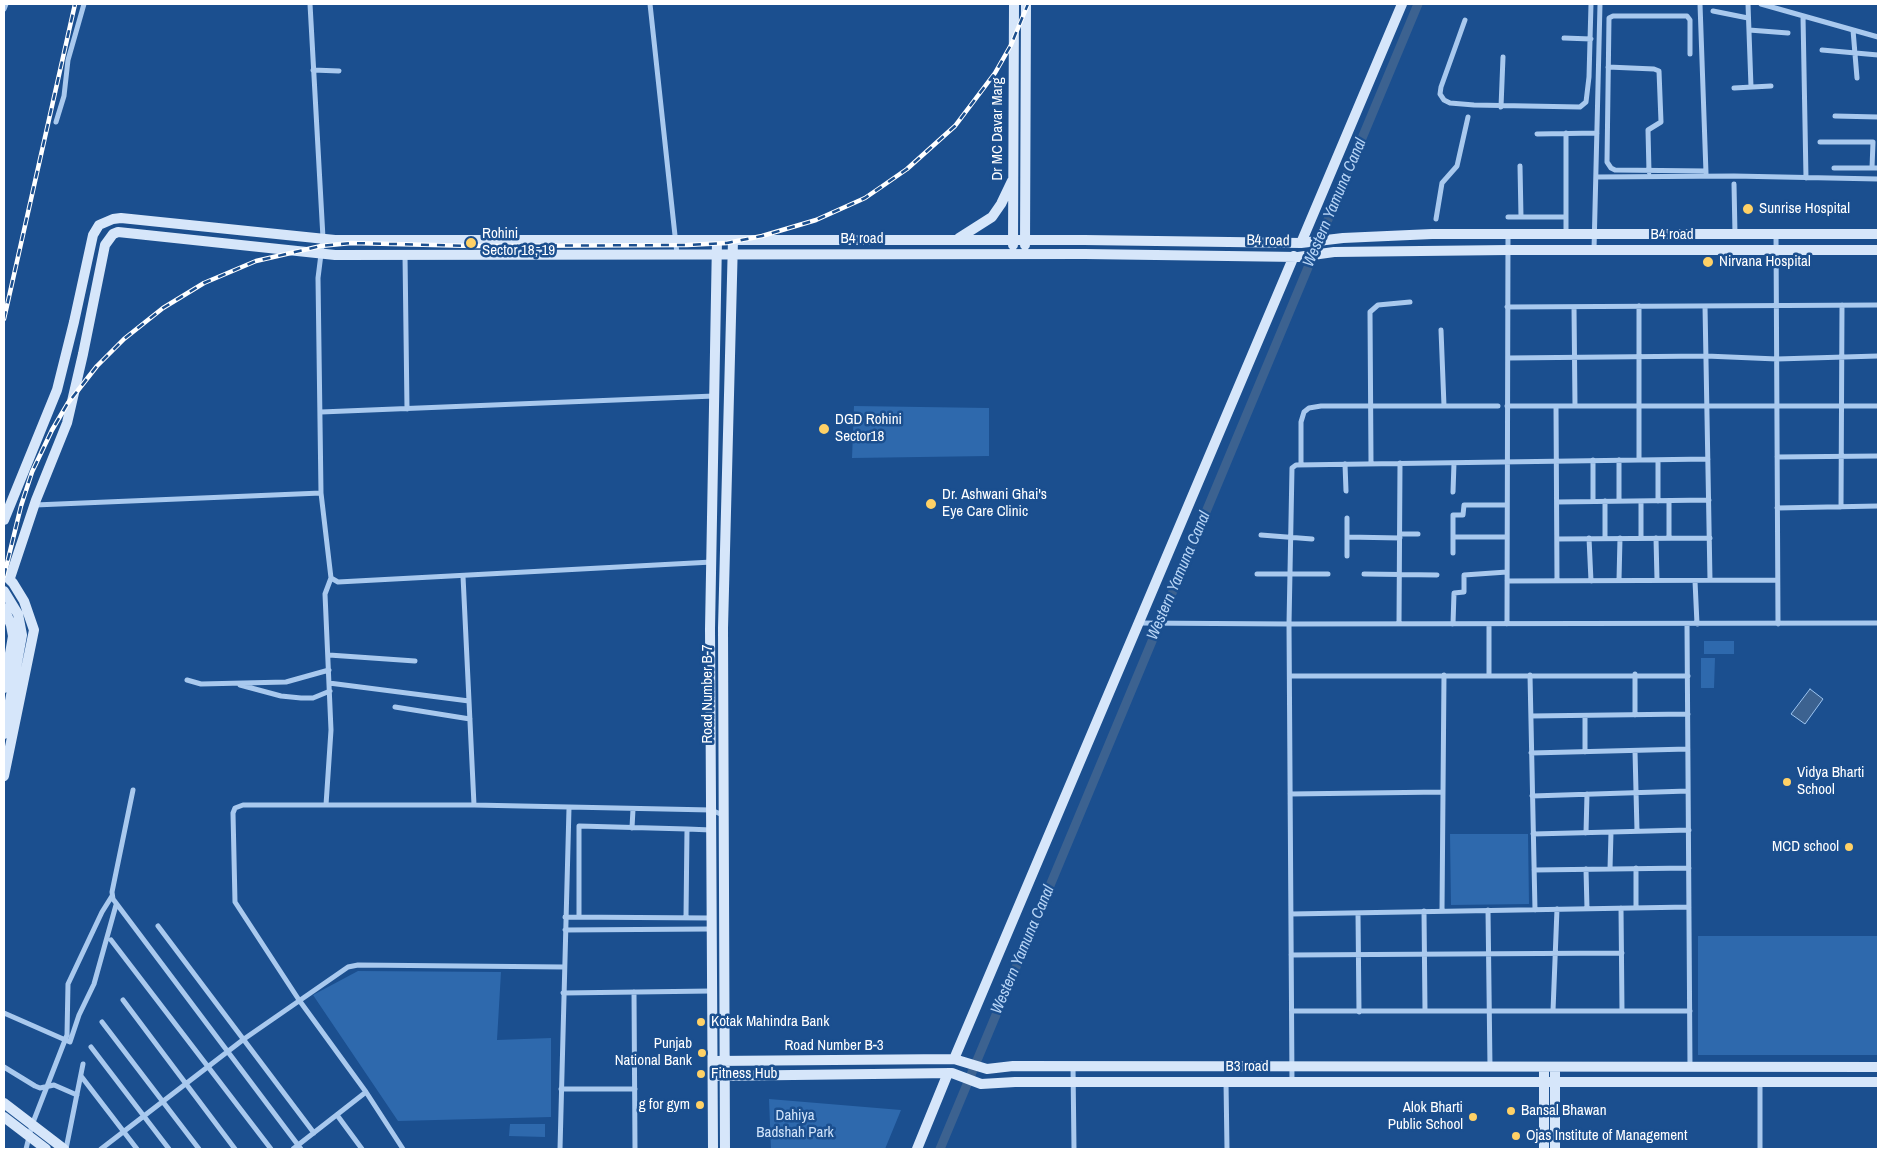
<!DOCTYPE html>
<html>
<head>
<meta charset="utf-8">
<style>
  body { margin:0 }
  #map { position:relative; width:1882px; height:1153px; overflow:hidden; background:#1b4f8f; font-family:"Archivo Narrow",sans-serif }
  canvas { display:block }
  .frame { position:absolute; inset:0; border:5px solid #fff; pointer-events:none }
</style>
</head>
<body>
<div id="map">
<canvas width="1882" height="1153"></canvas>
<div class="frame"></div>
</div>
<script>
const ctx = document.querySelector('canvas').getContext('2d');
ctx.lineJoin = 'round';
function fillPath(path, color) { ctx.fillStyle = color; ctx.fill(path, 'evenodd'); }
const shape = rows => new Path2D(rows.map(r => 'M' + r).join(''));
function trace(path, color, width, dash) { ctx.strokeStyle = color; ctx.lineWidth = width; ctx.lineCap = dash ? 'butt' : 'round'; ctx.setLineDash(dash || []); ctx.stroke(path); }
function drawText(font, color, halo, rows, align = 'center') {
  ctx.font = font + ' "Archivo Narrow",sans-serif'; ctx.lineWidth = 5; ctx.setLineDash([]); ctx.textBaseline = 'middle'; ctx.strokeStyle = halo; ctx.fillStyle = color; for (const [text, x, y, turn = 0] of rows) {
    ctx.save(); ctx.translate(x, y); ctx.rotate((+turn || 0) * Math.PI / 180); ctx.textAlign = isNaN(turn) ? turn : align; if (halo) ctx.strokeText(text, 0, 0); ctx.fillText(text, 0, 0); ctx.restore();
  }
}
fillPath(shape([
  [854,406,989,408,989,456,852,458],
  [1704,641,1734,641,1734,654,1704,654],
  [1701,658,1715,658,1714,688,1701,688],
  [1450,834,1528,834,1529,904,1451,905],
  [1698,936,1878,936,1878,1055,1698,1055],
  [358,971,501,972,497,1040,551,1038,551,1117,398,1121,313,995],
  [769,1099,901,1110,885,1149,771,1149],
  [510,1124,545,1124,545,1137,509,1136]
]), '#2e69ad');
const water = shape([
  [1810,689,1823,699,1805,724,1791,714,1810,689]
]);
fillPath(water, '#3c6290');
trace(water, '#9cc4f0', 1);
trace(shape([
  [940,1149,1418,4]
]), '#3c6290', 9);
trace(shape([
  [310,4,323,238,318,278,321,493,331,578,338,582,712,562],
  [650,4,677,254],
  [1700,4,1706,173],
  [1748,4,1751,87],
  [1761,4,1878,37],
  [4,9,6,4],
  [1713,11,1748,18],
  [1803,16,1806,178],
  [1465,20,1441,87,1440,94,1444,100,1450,103,1474,105,1580,107,1586,102,1589,77,1591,4],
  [1749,30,1788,33],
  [1853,30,1857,78],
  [1564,38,1591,39],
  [1822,50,1878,55],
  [1690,54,1690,20,1687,16,1613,16,1609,18,1607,162,1611,168,1615,170,1706,171],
  [1608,67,1654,69,1659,71,1661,122,1648,130,1649,172],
  [313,70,339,71],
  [1734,88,1771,86],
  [1501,107,1503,57],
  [1835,116,1878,117],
  [56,122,64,96,68,60,84,4],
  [1537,134,1597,133],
  [1820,142,1873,142,1872,168],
  [1520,166,1521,217],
  [1834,168,1878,168],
  [1596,177,1734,176,1878,179],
  [1734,184,1735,234],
  [1508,217,1565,217],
  [1436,219,1442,183,1457,166,1468,117],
  [1566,234,1566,133],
  [1776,234,1778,624],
  [1594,250,1600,4],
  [405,255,407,409],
  [1639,306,1639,460],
  [1705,306,1710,580],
  [1507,307,1878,305],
  [1574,307,1575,406],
  [1441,330,1444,406],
  [1508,358,1706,356,1777,359,1878,356],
  [1507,406,1878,406],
  [1556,406,1557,581],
  [321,412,714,396],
  [1777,457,1878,456],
  [1619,460,1619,501],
  [1658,460,1658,501],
  [1371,463,1370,312,1378,305,1410,302],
  [1345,464,1346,491],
  [1301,465,1301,422,1304,412,1309,408,1321,406,1498,406],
  [1453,492,1454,463],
  [1593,501,1593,460],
  [1605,501,1605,538],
  [1669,501,1669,538],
  [1557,502,1709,500],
  [35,505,321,493],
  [1841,507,1842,305],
  [1777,508,1878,506],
  [1347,518,1347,556],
  [1400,534,1418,534],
  [1261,535,1312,539],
  [1347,537,1400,538],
  [1453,537,1507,537],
  [1589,538,1591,581],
  [1641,538,1641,501],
  [1656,538,1657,580],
  [1557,539,1710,538],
  [1453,553,1453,515,1463,515,1464,505,1507,505],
  [1257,574,1328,574],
  [1364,574,1437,575],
  [463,576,474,805],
  [1619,580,1620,538],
  [1507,581,1777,580],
  [1695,581,1697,624],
  [1139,623,1289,624,1292,468,1296,465,1708,459],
  [1399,624,1400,463],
  [1453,624,1454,593,1464,592,1464,575,1507,572],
  [1489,624,1489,675],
  [1507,624,1508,234],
  [1687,624,1690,1067],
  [329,655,415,661],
  [1635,674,1635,715],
  [1530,675,1535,910],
  [1290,676,1688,676],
  [187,680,201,684,286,682,329,670],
  [329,683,469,701],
  [240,685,281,696,301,698,313,698,330,691],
  [395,707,470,719],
  [1531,716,1688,714],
  [1635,751,1637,831],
  [1585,752,1585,716],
  [1531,753,1688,749],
  [133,790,112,892,113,899,301,1149],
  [1290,794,1443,792],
  [1532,796,1688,791],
  [326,805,331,730,325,594,331,578],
  [632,828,633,809],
  [1586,833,1587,794],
  [1533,834,1689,830],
  [1586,869,1587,909],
  [1610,869,1611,832],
  [1534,870,1689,868],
  [1621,908,1622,1011],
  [1636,908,1636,868],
  [1488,910,1490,1067],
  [1424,911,1425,1011],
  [1442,911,1444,675],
  [1358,913,1359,1012],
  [1291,914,1689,907],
  [565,917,711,918],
  [579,917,579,826,687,829],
  [686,917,687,829,711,830],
  [158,926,314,1133],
  [565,930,711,929],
  [111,940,271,1149],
  [1291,955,1622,953],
  [634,992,635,1149],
  [563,993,711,991],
  [123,1000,235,1149],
  [1292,1011,1690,1011],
  [1553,1011,1557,909],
  [4,1013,70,1042,79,1015,94,984,116,905],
  [102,1022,199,1149],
  [91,1047,169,1149],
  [1073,1066,1074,1149],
  [4,1067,35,1086,40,1088,54,1085,77,1095],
  [81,1076,137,1149],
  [1226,1082,1227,1149],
  [1292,1082,1289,624,1878,623],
  [561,1089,635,1089],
  [337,1115,362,1149],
  [26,1149,32,1125,67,1035,68,984,102,912,112,896],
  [66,1149,83,1064],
  [101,1149,244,1039,348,967,358,965,564,967],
  [293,1149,366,1092],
  [403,1149,366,1092,299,1000,235,902,233,813,235,808,243,805,474,805,711,810,723,815],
  [560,1149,569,808],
  [1760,1149,1760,1082]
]), '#a9c9ee', 5);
trace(shape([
  [959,238,992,217,1001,204,1012,181],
  [1301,243,1402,4],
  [1013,245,1014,4],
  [1025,245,1026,4],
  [4,520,57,390,74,322,93,235,99,225,113,219,121,218,335,240,1084,240,1301,243,1343,238,1432,234,1878,234],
  [10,578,36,500,67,423,83,354,105,245,113,234,118,232,335,255,1085,254,1298,257,1334,252,1508,250,1878,250],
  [4,591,18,614,22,635,4,734],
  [4,608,11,625,13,636,4,688],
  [4,776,34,630,24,601,13,583,5,575],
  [954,1059,1294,256],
  [714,1061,954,1059,987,1069,1013,1066,1878,1067],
  [714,1076,952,1073,981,1084,1015,1082,1878,1082],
  [4,1103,64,1149],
  [4,1117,46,1149],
  [713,1149,710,629,717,240],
  [725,1149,723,628,733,240],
  [917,1149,948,1073],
  [1544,1149,1544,1067],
  [1555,1149,1555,1067]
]), '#d6e6fa', 10);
const rail = shape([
  [4,319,75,4],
  [4,576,21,506,32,472,52,430,68,403,97,366,124,339,163,308,204,283,256,261,321,246,351,243,474,246,687,245,727,243,762,236,816,220,865,198,884,185,907,169,955,126,995,73,1011,45,1028,4]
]);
trace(rail, '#fff', 4.5);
trace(rail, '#1b4f8f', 2.5, [8]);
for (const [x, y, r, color] of [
  [1748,209,6,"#ffd166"],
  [471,243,6,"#ffd166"],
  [1708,262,6,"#ffd166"],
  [824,429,6,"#ffd166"],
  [931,504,6,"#ffd166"],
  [1787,782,5,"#ffd166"],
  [1849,847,5,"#ffd166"],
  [701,1022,5,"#ffd166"],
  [702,1053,5,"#ffd166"],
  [701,1074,5,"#ffd166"],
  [700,1105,5,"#ffd166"],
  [1511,1111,5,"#ffd166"],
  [1473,1117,5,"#ffd166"],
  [1516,1136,5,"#ffd166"]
]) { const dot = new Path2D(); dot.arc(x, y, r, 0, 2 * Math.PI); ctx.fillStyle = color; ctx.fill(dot); trace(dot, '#1b4f8f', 2); }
drawText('15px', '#fff', '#1b4f8f', [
  ["Dr MC Davar Marg",998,129,-90],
  ["B4 road",1672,235],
  ["B4 road",862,239],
  ["B4 road",1268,241,1],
  ["Road Number B-7",708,694,-90],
  ["Road Number B-3",834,1046],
  ["B3 road",1247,1067]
]);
drawText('15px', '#fff', '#1b4f8f', [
  ["Sunrise Hospital",1759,209],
  ["Rohini",482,234],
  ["Sector 18, 19",482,251],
  ["Nirvana Hospital",1719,262],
  ["DGD Rohini",835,420],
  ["Sector18",835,437],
  ["Dr. Ashwani Ghai's",942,495],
  ["Eye Care Clinic",942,512],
  ["Vidya Bharti",1797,773],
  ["School",1797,790],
  ["MCD school",1839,847,"right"],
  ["Kotak Mahindra Bank",711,1022],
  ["Punjab",692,1044,"right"],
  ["National Bank",692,1061,"right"],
  ["Fitness Hub",711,1074],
  ["g for gym",690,1105,"right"],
  ["Alok Bharti",1463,1108,"right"],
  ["Public School",1463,1125,"right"],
  ["Bansal Bhawan",1521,1111],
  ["Ojas Institute of Management",1526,1136]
], 'left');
drawText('15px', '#cfe3fa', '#1b4f8f', [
  ["Dahiya",795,1116],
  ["Badshah Park",795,1133]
]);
drawText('italic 16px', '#b5d3f5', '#1b4f8f', [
  ["Western Yamuna Canal",1335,203,-67],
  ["Western Yamuna Canal",1179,576,-67],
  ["Western Yamuna Canal",1023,950,-67]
]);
</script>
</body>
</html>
